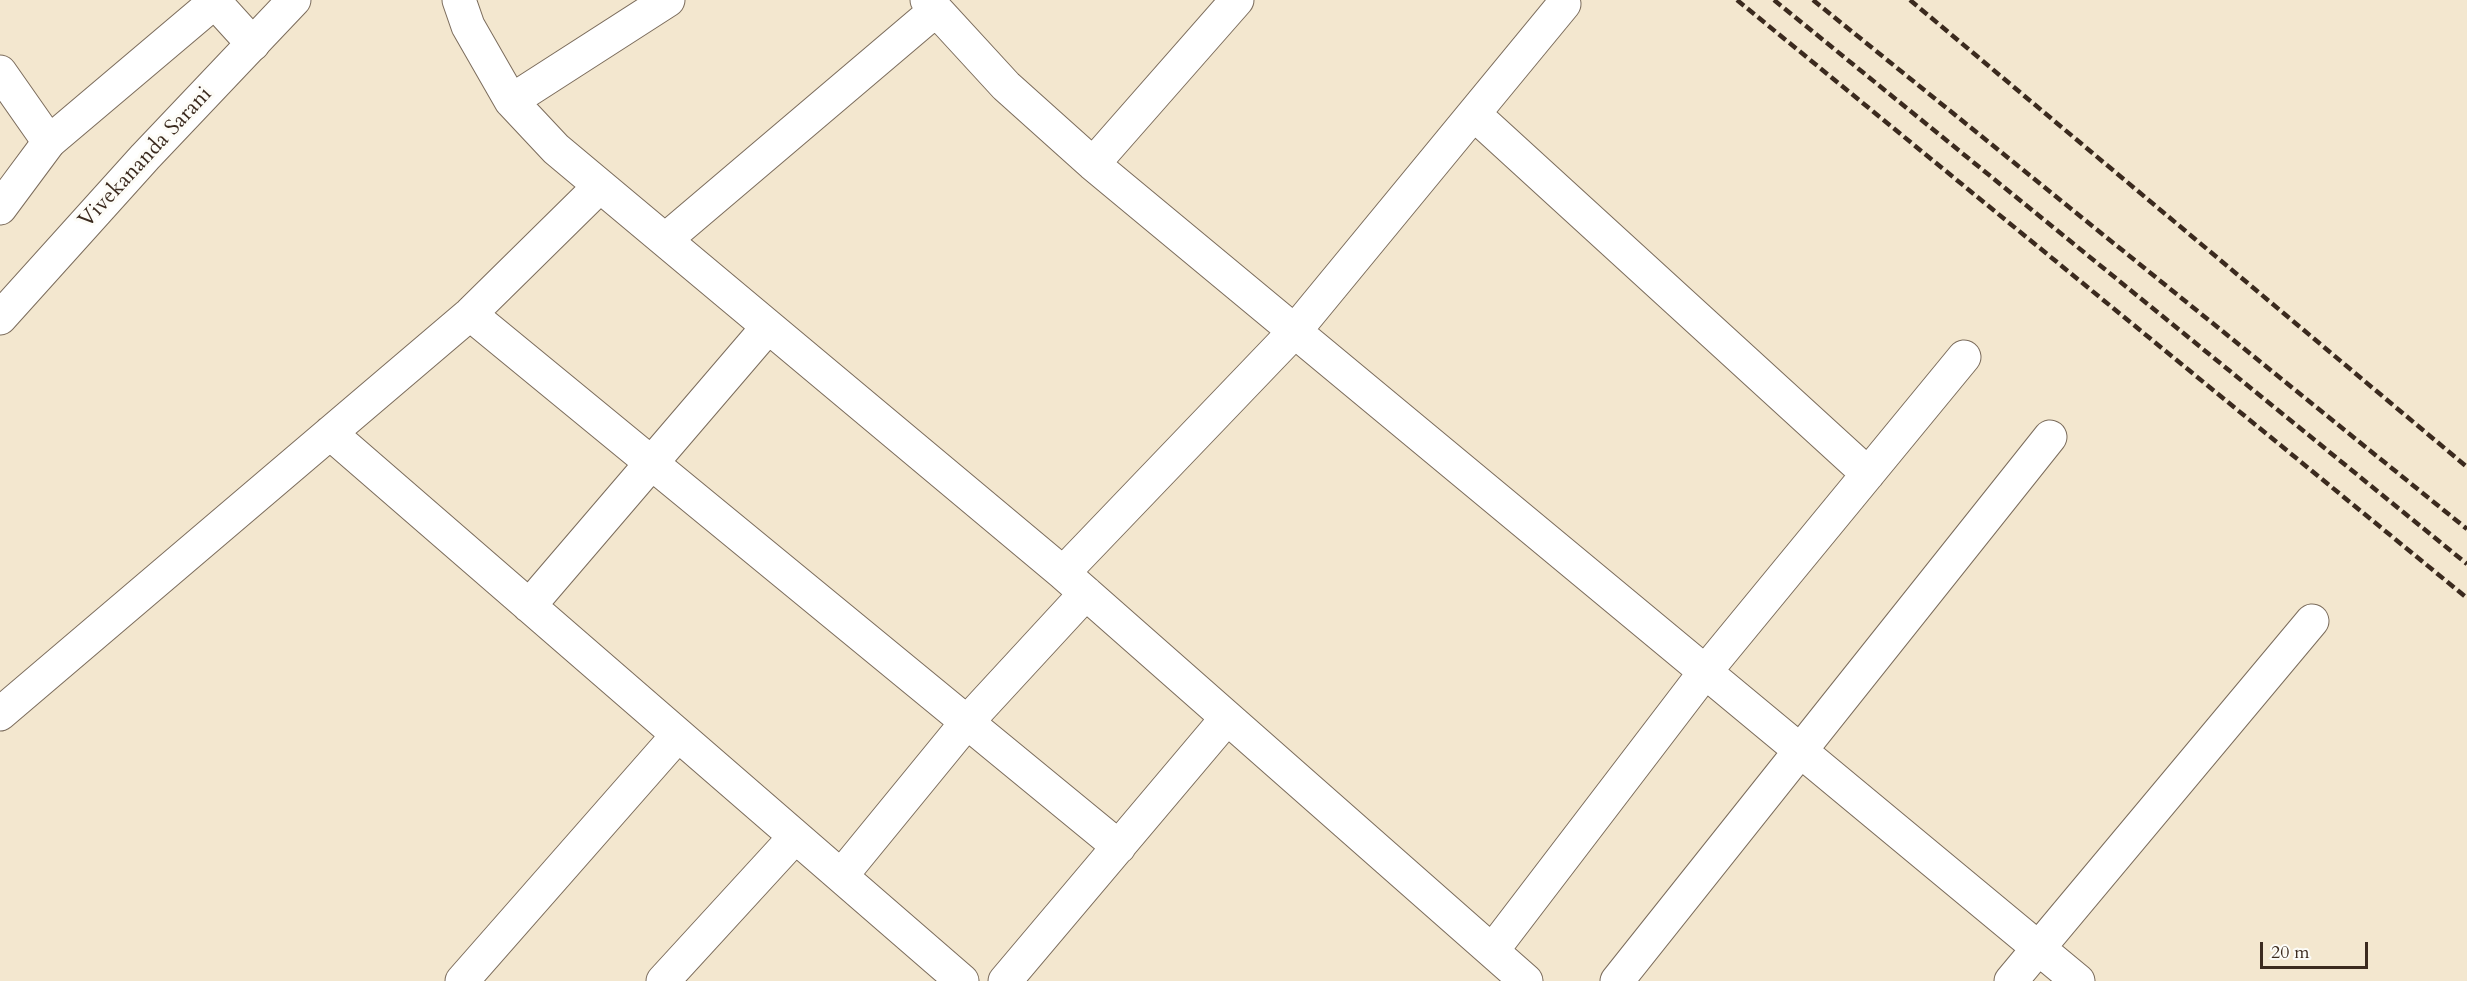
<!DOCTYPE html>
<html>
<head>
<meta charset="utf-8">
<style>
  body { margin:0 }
  #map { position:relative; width:2467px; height:981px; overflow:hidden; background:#f3e7cf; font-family:Cardo,serif }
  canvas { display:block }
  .scale { position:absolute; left:2260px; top:942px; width:108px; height:27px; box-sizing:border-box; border:3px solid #3b2a1e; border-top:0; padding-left:8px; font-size:18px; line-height:21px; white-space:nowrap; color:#3b2a1e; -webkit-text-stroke:4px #fdfcf7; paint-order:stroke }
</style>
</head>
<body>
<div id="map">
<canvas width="2467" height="981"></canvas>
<div class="scale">20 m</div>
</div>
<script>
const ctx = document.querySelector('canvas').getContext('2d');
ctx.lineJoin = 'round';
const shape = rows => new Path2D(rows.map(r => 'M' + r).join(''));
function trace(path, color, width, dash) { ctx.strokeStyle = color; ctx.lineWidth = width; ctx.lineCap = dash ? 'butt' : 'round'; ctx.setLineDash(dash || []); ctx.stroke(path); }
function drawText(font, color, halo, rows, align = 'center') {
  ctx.font = font + ' Cardo,serif'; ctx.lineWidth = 6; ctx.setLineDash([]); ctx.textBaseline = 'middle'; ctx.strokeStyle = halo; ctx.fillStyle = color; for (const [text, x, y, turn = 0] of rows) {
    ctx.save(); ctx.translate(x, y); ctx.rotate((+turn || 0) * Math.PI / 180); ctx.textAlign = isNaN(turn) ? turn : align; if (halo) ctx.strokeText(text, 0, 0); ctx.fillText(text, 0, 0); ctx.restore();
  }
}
const street = shape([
  [213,0,253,44],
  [459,0,468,26,511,101,556,149,1063,573,1526,981],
  [927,0,1006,86,1093,164,2078,981],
  [0,72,49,142],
  [511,101,668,0],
  [1474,114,1868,474],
  [1093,164,1237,0],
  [665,240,936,10],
  [470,314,1119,847],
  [330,433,962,981],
  [1063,573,1294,332,1564,4],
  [529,606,768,327],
  [0,714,470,314,600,186],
  [841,876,967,722,1086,593],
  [1492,951,1705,672,1964,357],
  [462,981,678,735],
  [663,981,795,837],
  [1005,981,1227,718],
  [1617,981,2050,437],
  [2011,981,2312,621]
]);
const secondary = shape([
  [0,208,49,142,217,0],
  [0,318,145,157,294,0]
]);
trace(street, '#7b6c5c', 35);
trace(secondary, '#7b6c5c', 35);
trace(street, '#fff', 33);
trace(secondary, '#fff', 33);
trace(shape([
  [1737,0,2467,598],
  [1774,0,2467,564],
  [1813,0,2467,529],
  [1910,0,2467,467]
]), '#3b2a1e', 4.5, [9, 4.5]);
drawText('22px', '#3b2a1e', '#fdfcf7', [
  ["Vivekananda Sarani",146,158,-47]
]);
</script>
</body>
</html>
